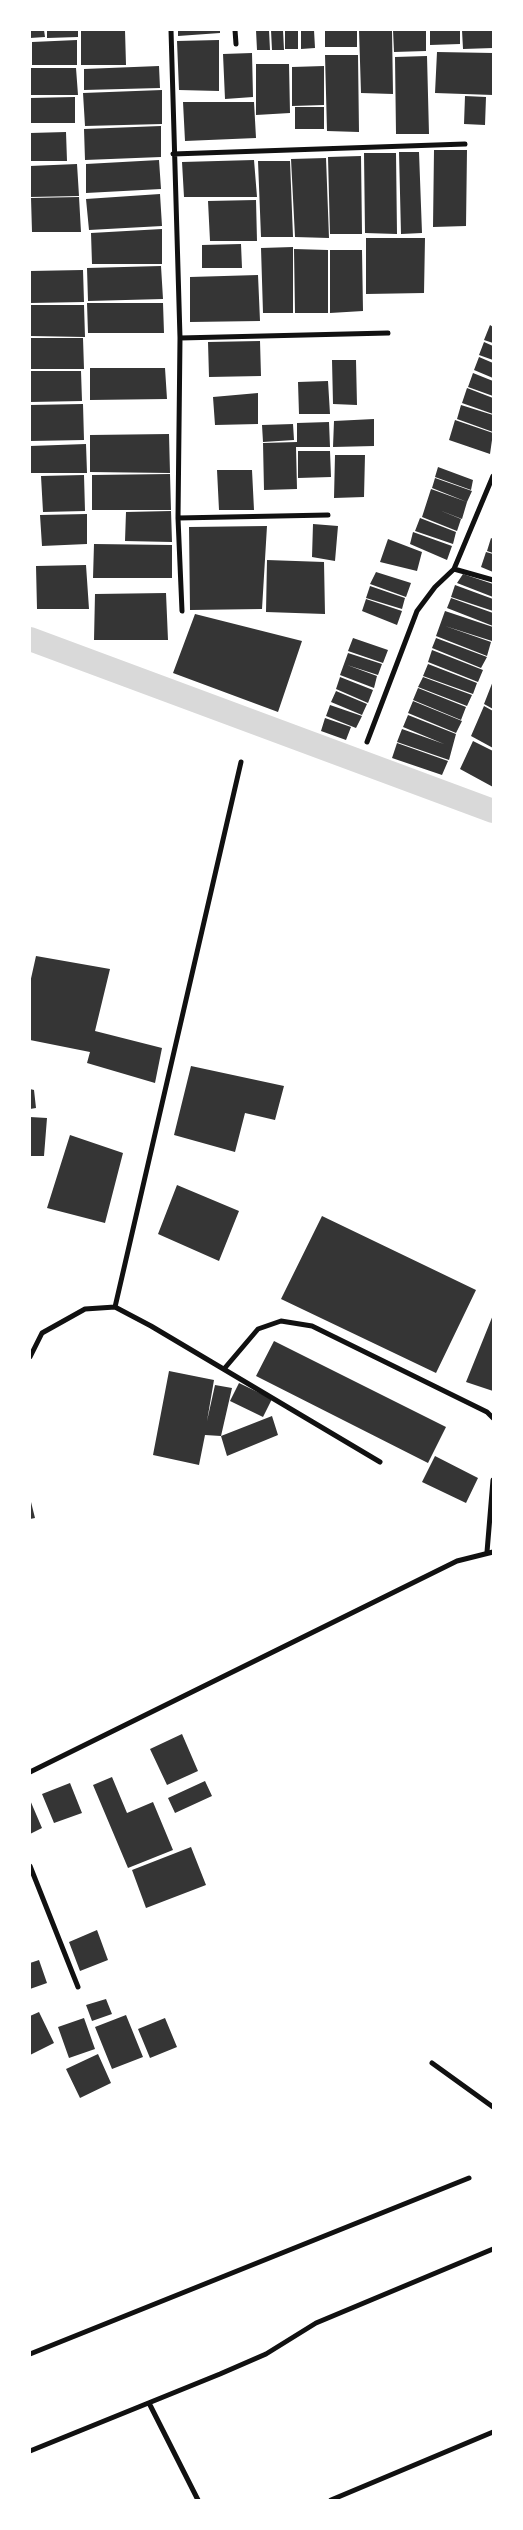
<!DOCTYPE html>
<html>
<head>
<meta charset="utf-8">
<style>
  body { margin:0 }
  #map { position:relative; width:523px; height:2530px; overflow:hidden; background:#fff; font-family:Quicksand,sans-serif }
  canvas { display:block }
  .frame { position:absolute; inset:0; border:31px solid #fff; pointer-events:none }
</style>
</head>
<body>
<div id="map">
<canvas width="523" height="2530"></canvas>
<div class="frame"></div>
</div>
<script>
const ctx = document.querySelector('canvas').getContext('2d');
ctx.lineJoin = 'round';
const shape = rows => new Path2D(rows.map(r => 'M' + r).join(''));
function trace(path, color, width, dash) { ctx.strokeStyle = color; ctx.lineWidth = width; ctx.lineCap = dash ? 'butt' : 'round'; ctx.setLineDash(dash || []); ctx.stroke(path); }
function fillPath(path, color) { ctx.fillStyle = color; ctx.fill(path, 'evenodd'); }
trace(shape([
  [30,639,493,811]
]), '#d9d9d9', 24);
fillPath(shape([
  [30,30,44,30,45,37,30,38],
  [47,30,78,30,78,37,47,38],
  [81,30,125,30,126,65,81,65],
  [178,30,220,30,220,33,178,36],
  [256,30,269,30,270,50,257,50],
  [271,30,283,30,284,50,272,50],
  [285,30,298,30,298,49,285,49],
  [301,30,314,30,315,48,301,49],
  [325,30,357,30,357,47,325,47],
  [359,30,392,30,393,94,361,93],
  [393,30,426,30,426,51,394,52],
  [430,30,460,30,460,44,430,45],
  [462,30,493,30,493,48,463,49],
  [77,40,77,65,32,65,32,42],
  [219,40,219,91,179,90,177,41],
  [437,52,493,53,493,95,435,93],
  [252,53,253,97,225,99,223,54],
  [325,55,358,55,359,132,327,131],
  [427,56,429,134,396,134,395,57],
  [256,64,289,64,290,113,256,115],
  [159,66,160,88,84,90,84,69],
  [324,66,324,105,292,106,292,67],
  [30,68,76,68,78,95,30,95],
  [162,90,162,124,85,126,83,93],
  [465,96,486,97,485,125,464,124],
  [75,97,75,123,30,123,30,98],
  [183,102,254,102,256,138,185,141],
  [295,107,324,107,324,129,295,129],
  [161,126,161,157,85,160,84,129],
  [66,132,67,161,30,161,30,133],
  [434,150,467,150,466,226,433,227],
  [399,152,419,152,422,233,401,234],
  [364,153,396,153,397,234,365,233],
  [361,156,362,234,330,234,328,157],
  [326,158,329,238,295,237,291,159],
  [159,160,161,189,86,193,86,164],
  [254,160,257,197,184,197,182,162],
  [258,161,290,161,293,237,261,237],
  [77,164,79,196,30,197,30,166],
  [160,194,162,226,89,230,86,199],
  [79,197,81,232,32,232,31,198],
  [256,200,257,241,210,241,208,201],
  [162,229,162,264,92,264,91,233],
  [366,238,425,238,424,293,366,294],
  [241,244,242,268,202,268,202,245],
  [293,247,293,313,263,313,261,248],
  [294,249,328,250,328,313,295,313],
  [330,250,362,250,363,311,330,313],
  [161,266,163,299,88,301,87,268],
  [83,270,84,302,30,303,30,271],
  [258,275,260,321,190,322,190,277],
  [87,303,163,303,164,333,88,333],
  [30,305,84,305,85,337,30,336],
  [490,325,493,327,493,343,484,340],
  [30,338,83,338,84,369,30,369],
  [260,341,261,376,209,377,208,342],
  [484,342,493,346,493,360,479,355],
  [479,357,493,363,493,378,474,370],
  [332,360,356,360,357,405,333,404],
  [90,368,165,368,167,399,90,400],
  [30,371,81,371,82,401,30,402],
  [473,373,493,381,493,396,468,387],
  [328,381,330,414,299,414,298,382],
  [467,388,493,398,493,414,462,403],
  [258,393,258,424,215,425,213,397],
  [83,404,84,440,30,441,30,405],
  [461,405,493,415,493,432,457,419],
  [374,419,374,446,333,447,334,421],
  [455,420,493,433,490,454,449,440],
  [329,422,330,447,296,447,297,489,264,490,263,443,297,442,297,423],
  [293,424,294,440,263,442,262,425],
  [169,434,170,473,90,472,90,435],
  [86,444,87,473,30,473,30,446],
  [298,451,330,451,331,477,298,478],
  [335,455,365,455,364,497,334,498],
  [438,467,473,480,471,490,435,477],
  [217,470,252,470,254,510,219,510],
  [170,474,171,510,92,510,92,475],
  [84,475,85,511,43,512,41,476],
  [435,478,472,491,467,502,432,488],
  [431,489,467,502,462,519,439,510,461,519,457,531,422,517],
  [171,511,172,542,125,541,126,512],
  [87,514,87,544,42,546,40,515],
  [420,518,456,532,453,544,415,531],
  [313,524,338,526,335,561,312,557],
  [267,526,262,609,190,610,189,527],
  [413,532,452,546,447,560,410,544],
  [491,538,493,539,493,553,487,551],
  [388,539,422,552,417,571,380,562],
  [94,544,172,545,172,578,93,578],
  [486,552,493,554,493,572,481,567],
  [267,560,324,562,325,614,266,612],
  [86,565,89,609,37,609,36,566],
  [376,572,411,583,406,597,370,584],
  [463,574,493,584,493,597,457,583],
  [455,585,493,599,493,611,451,597],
  [370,586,405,598,402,609,366,598],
  [166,593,168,640,94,640,95,594],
  [451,598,493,613,493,626,447,608],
  [366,599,402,611,397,625,362,611],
  [445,611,493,627,492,641,445,626,491,642,487,656,436,636],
  [195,614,302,641,278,712,173,673],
  [353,638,388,650,383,663,348,651],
  [436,638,487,657,481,668,432,648],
  [432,650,483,670,478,682,428,662],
  [348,653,382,664,378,675,347,665,377,676,374,688,340,675],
  [428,664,477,683,473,694,423,676],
  [340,677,373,690,368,703,336,689],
  [423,677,472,695,467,706,418,687],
  [493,681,493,709,484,704],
  [418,688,466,707,461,720,413,700],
  [336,691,367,704,362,715,331,702],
  [413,701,462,721,456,733,408,713],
  [330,705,362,716,356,728,326,716],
  [484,706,493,711,493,748,471,736],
  [408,715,456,734,449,760,397,742,402,729,444,744,403,727],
  [325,718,351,727,346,740,321,731],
  [473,741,493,751,493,787,460,769],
  [397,743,448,761,442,775,392,758],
  [36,956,110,969,95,1031,162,1048,155,1083,87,1063,90,1052,30,1040,30,983],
  [191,1066,284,1086,275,1120,245,1113,235,1152,174,1135],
  [30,1089,34,1090,36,1108,30,1109],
  [30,1117,47,1118,44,1156,30,1156],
  [70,1135,123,1153,105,1223,47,1208],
  [177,1185,239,1211,219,1261,158,1234],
  [322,1216,476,1290,436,1373,281,1299],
  [493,1315,493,1391,466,1382],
  [274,1341,446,1427,428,1463,256,1376],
  [169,1371,214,1380,207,1421,215,1385,232,1388,221,1436,272,1416,278,1435,227,1456,221,1436,205,1435,199,1465,153,1455],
  [239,1383,272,1399,263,1417,230,1401],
  [435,1456,478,1478,466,1503,422,1482],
  [30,1498,35,1518,30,1519],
  [182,1734,198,1771,167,1785,150,1749],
  [112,1777,127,1813,153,1802,173,1850,128,1868,93,1785],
  [205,1781,212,1796,175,1813,168,1798],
  [70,1783,82,1813,54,1823,42,1794],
  [30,1800,42,1828,30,1834],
  [191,1847,206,1885,146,1908,132,1870],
  [97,1930,108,1960,80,1971,69,1942],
  [39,1960,47,1983,30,1989,30,1963],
  [106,1999,112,2014,92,2021,86,2005],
  [39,2012,54,2043,30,2055,30,2016],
  [126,2015,143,2057,112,2069,95,2027],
  [84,2018,95,2049,69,2058,58,2027],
  [165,2018,177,2047,150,2058,138,2029],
  [98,2054,111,2083,80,2098,66,2069]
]), '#353535');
trace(shape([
  [171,30,180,338,178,518,182,611],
  [235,30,236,44],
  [173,154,465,144],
  [180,338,388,333],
  [178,518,328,515],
  [454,569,493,580],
  [367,742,417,611,435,587,454,569,493,476],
  [115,1307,241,762],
  [30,1357,42,1333,85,1309,115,1307,151,1326,380,1462],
  [224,1369,258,1329,281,1321,312,1326,487,1412,493,1418],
  [487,1552,493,1480],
  [30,1772,457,1561,493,1552],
  [30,1866,78,1987],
  [432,2063,493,2107],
  [30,2354,469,2178],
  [149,2403,198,2500],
  [30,2451,220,2374,266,2354,316,2323,493,2249],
  [331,2500,493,2432]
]), '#111', 5);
</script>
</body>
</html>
